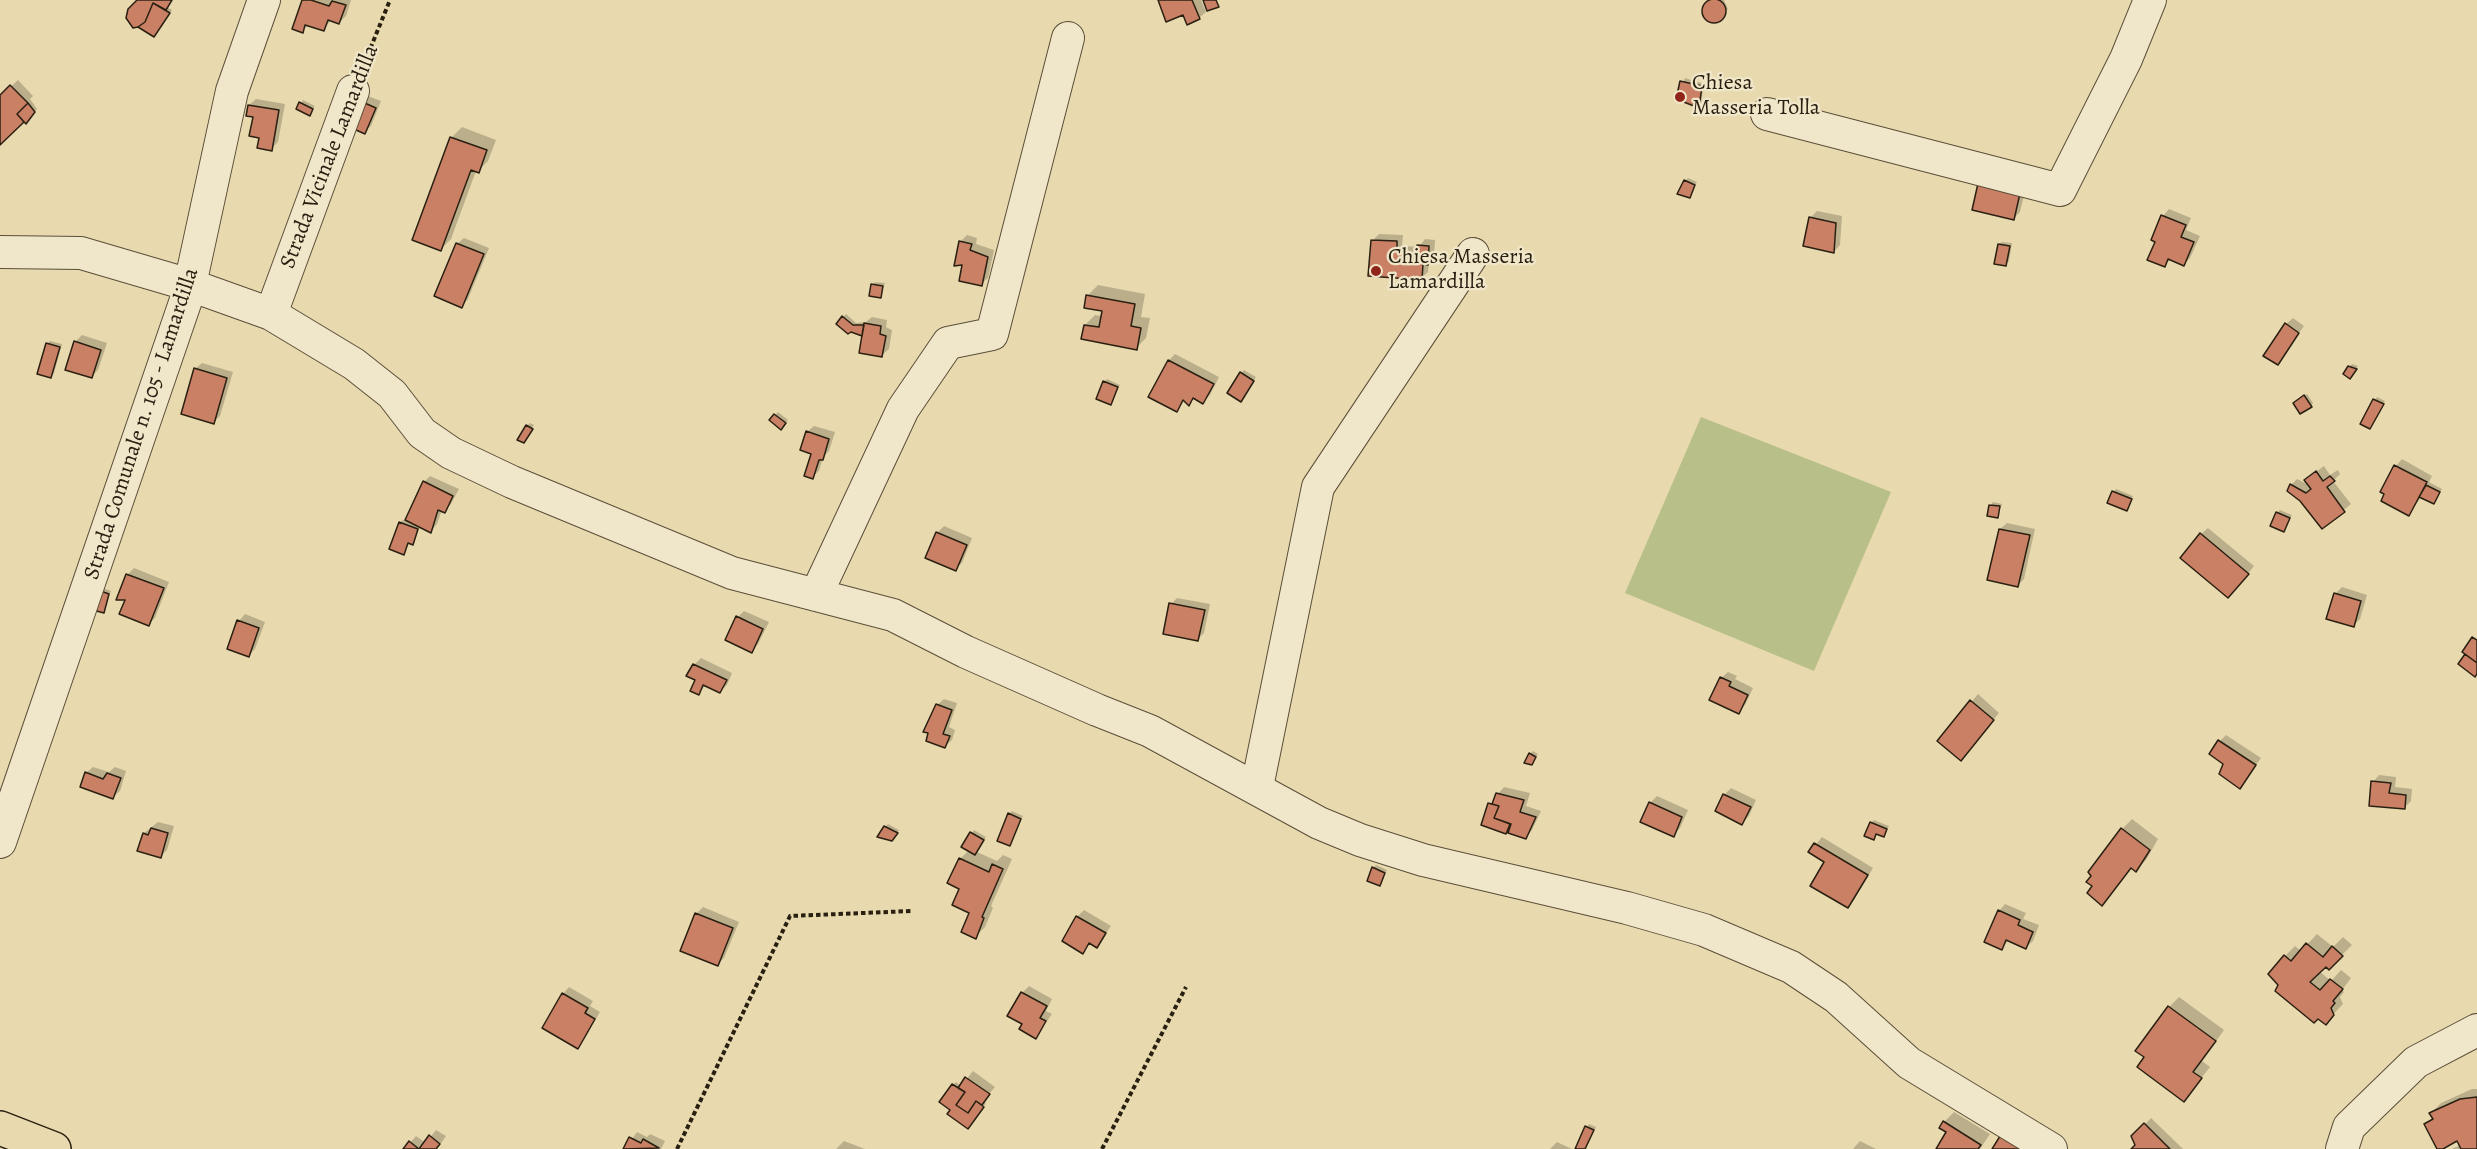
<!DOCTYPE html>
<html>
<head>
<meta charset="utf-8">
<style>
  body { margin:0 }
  canvas { display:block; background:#e8daae }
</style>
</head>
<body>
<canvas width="2477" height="1149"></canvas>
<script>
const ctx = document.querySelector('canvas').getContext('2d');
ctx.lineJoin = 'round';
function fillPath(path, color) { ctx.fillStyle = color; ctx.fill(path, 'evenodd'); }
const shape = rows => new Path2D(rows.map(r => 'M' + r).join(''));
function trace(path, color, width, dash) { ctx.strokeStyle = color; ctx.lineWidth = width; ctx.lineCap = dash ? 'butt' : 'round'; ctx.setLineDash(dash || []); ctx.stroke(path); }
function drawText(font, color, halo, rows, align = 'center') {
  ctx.font = font + ' Alegreya,serif'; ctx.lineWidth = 4.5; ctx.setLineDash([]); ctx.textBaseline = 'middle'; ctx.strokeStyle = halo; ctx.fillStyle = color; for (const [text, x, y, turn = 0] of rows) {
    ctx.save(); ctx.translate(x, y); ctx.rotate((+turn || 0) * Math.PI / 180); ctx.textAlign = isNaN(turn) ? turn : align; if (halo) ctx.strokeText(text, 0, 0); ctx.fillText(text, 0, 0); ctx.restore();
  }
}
fillPath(shape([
  [1701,417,1891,492,1814,671,1625,593]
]), '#b8bf89');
fillPath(shape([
  [139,0,173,0,167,7,172,10,156,33],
  [304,0,351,0,346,16,339,23,331,20,324,29,309,24,302,31],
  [1159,0,1201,0,1206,12,1199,18],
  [1724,0,1728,9,1718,21,1710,21,1705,16,1704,9,1712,0],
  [1685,78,1704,84,1701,103,1698,106,1677,98],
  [18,80,33,96,30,99,37,109,26,122,24,120,0,143,0,97],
  [365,95,381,101,371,126,364,132],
  [256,99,285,104,278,142,271,149,249,105],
  [303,100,315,106,309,114,301,103],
  [462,127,496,140,488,161,478,171,476,171,451,239,441,249,414,239,452,137],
  [1987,173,2027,183,2020,212,2014,218],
  [1688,178,1697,182,1689,196,1685,181],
  [2169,209,2191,218,2186,230,2200,236,2190,258,2184,264,2171,259,2164,266,2157,241,2163,216],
  [1817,211,1842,216,1840,245,1834,252,1810,218],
  [1379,234,1403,235,1402,246,1419,247,1425,239,1435,240,1434,256,1429,262,1428,272,1421,278,1373,240],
  [967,235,977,238,976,244,994,250,988,278,981,284,964,263,960,242],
  [464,238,489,248,468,299,462,306,457,244],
  [2002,242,2012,243,2009,261,2006,264,1999,244],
  [875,282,885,283,880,297,872,285],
  [1098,285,1145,294,1141,317,1150,318,1146,338,1136,348,1085,325,1095,315,1102,316,1104,310,1085,306,1088,295],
  [846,314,856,323,866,322,872,317,887,320,886,327,892,330,889,349,882,355,863,335,843,317],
  [2293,318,2304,326,2277,363,2286,324],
  [82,335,107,343,98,370,92,376,75,342],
  [50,341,62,344,54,373,51,376,47,344],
  [1175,354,1219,377,1210,395,1203,402,1195,397,1189,404,1185,400,1177,410,1150,396,1169,360],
  [202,363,233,372,220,416,214,422,195,369],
  [2352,364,2358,366,2353,374,2349,367],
  [1244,370,1256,377,1244,397,1241,373],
  [1107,379,1120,385,1110,403,1104,382],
  [2307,394,2313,403,2311,406,2297,400],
  [2377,397,2385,401,2370,428,2375,400],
  [778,412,788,420,784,425,775,415],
  [530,423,534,425,526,439,527,426],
  [814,426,835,432,829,451,823,457,819,471,812,477,812,453,807,432],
  [2402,459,2432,476,2429,482,2442,489,2436,499,2422,496,2409,514,2396,466],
  [2324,466,2330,475,2338,470,2340,474,2333,481,2351,504,2323,527,2291,485,2297,479,2311,486,2313,474],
  [430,476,459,489,451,504,445,511,442,510,437,524,431,531,420,526,415,540,412,543,409,542,404,553,400,523,403,520,406,521,424,482],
  [2116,489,2133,496,2126,509,2113,492],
  [1993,502,2002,504,1997,517,1991,505],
  [2280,510,2292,515,2284,530,2277,513],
  [2007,523,2035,529,2024,579,2018,585,2000,529],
  [944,526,972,538,962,563,955,569,937,533],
  [2208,528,2254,566,2235,590,2201,534],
  [134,568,169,582,155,618,148,624,127,599,118,598,128,574],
  [100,587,111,591,103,611],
  [2342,587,2367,595,2360,619,2354,625,2335,594],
  [1177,598,1210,604,1204,633,1198,639,1171,604],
  [744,611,769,622,758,644,752,651,738,617],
  [245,614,265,622,255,649,249,655,239,621],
  [701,658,732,673,727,685,720,691,706,685,699,693,694,665],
  [1728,672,1737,676,1735,679,1753,688,1745,705,1738,712,1721,678],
  [1978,694,1999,713,1967,752,1939,741],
  [944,699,957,703,949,727,955,730,952,740,945,746,937,705],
  [2226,735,2261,758,2240,787,2220,741],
  [1533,751,1538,754,1532,763,1530,754],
  [93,767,109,772,115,767,126,771,120,791,113,797,86,773],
  [2379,775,2396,777,2395,787,2412,789,2411,801,2404,808,2373,782],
  [1504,787,1530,793,1526,806,1541,811,1532,830,1526,837,1512,825,1506,832,1483,824,1490,804,1495,802,1498,794],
  [1731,788,1756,800,1749,816,1742,823,1724,795],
  [1657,796,1688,810,1680,828,1673,835,1650,803],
  [1012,811,1023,816,1010,844,1009,814],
  [2132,819,2158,839,2146,860,2136,870,2132,867,2102,904,2122,829],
  [1874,820,1889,826,1884,835,1877,833,1874,838,1871,823],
  [158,822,174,826,167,850,161,856,144,833],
  [888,824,899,830,895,836,885,827],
  [974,830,986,837,977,852,997,861,1003,855,1012,859,991,906,993,908,985,927,975,937,971,912,961,888,960,859,969,850,963,847],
  [1822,837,1873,868,1854,900,1847,906,1827,862,1810,852],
  [1376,865,1387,870,1379,884,1373,868],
  [2005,904,2026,913,2023,919,2039,925,2033,941,2026,947,2009,940,2002,948,1999,911],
  [703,907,739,922,724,958,718,964,696,914],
  [1084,910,1111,926,1097,946,1091,943,1083,952,1077,917],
  [2317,934,2333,947,2343,937,2352,945,2329,968,2326,965,2319,971,2331,981,2341,970,2351,978,2342,990,2344,992,2340,997,2343,1004,2325,1023,2285,956,2295,946,2301,951],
  [1029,986,1052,999,1046,1011,1052,1014,1036,1037,1024,1024,1022,993],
  [569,987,593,1001,590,1006,600,1012,584,1040,578,1047,563,994],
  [2179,997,2224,1030,2202,1061,2210,1067,2184,1100,2146,1057,2169,1007],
  [973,1071,995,1087,983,1101,986,1103,971,1125,953,1085,956,1082,961,1086],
  [2472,1089,2477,1089,2477,1149,2451,1149,2461,1145,2458,1139,2439,1149,2426,1124,2434,1117,2431,1113,2441,1103],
  [1954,1112,1990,1134,1980,1149,1938,1149,1948,1132,1944,1122],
  [2151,1118,2183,1149,2133,1149,2136,1145,2133,1137],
  [1589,1124,1596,1127,1586,1149,1576,1149],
  [436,1130,446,1136,437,1149,405,1149,416,1136,426,1143],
  [637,1132,647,1137,650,1134,665,1141,661,1149,625,1149],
  [844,1141,865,1149,836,1149],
  [1860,1141,1876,1149,1853,1149],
  [1557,1142,1572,1149,1550,1149]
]), '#0003');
const building = shape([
  '1702 11a12 12 0 1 1 24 0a12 12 0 1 1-24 0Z',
  [137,0,172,0,166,10,153,3,145,22,138,27,133,28,126,18,128,9,137,0],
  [302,0,311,0,329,6,332,1,346,5,339,24,328,20,324,31,305,25,303,33,292,29,302,0],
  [1158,0,1192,0,1200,19,1187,25,1183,15,1166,22,1158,0],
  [1203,0,1216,0,1219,7,1207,11,1203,0],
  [153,3,170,13,154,37,138,27,145,22,153,3],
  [1680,81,1702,86,1699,108,1676,99,1680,81],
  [10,85,28,103,17,114,24,122,0,145,0,95,10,85],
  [358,100,376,108,365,134,347,126,358,100],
  [299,102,313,109,310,116,296,109,299,102],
  [28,103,35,112,26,124,17,114,28,103],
  [248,105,279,110,272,151,257,148,259,138,249,136,253,117,246,116,248,105],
  [450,137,487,150,479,173,471,170,441,251,412,240,450,137],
  [1979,179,2021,189,2014,220,1972,210,1979,179],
  [1684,180,1695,185,1690,198,1677,194,1684,180],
  [2161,215,2186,225,2181,237,2194,242,2184,266,2168,259,2165,267,2147,260,2155,242,2151,240,2161,215],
  [1809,217,1836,223,1834,253,1803,246,1809,217],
  [1371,240,1397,241,1397,252,1417,254,1417,245,1429,246,1428,265,1423,264,1422,280,1368,276,1371,240],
  [959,241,972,244,970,250,988,257,982,286,959,281,962,265,954,266,959,241],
  [456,243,484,254,462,308,434,296,456,243],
  [1998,244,2010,246,2006,266,1994,264,1998,244],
  [871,284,883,286,881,298,869,296,871,284],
  [1086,295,1135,304,1131,326,1141,328,1137,350,1081,339,1084,325,1099,327,1102,311,1084,308,1086,295],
  [842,316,853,325,864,325,862,336,851,332,848,334,836,324,842,316],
  [864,323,881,326,880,334,886,336,882,357,859,353,864,323],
  [2285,323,2299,333,2278,365,2263,356,2285,323],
  [74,341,101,350,92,378,65,370,74,341],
  [46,343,60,347,51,378,37,374,46,343],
  [1168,360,1214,384,1203,404,1193,398,1189,406,1183,400,1177,412,1148,397,1168,360],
  [2348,366,2357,369,2350,379,2343,374,2348,366],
  [194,368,227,378,214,424,181,414,194,368],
  [1240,372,1254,381,1241,402,1227,393,1240,372],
  [1103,381,1118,387,1111,405,1096,399,1103,381],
  [2304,395,2312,407,2300,414,2293,403,2304,395],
  [2373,399,2384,404,2370,429,2360,424,2373,399],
  [774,414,786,423,781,430,769,420,774,414],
  [526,425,533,429,524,443,517,440,526,425],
  [806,431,829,439,823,460,819,460,813,479,804,476,811,454,800,450,806,431],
  [2394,465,2427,482,2409,516,2381,501,2384,494,2380,492,2394,465],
  [2316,471,2323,481,2330,476,2335,481,2327,487,2345,512,2322,529,2300,501,2287,491,2290,484,2306,493,2311,489,2304,480,2316,471],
  [423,481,453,496,445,513,438,510,431,533,405,520,423,481],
  [2426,485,2440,492,2434,504,2419,497,2426,485],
  [2112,491,2132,499,2127,511,2107,503,2112,491],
  [1989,505,2000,506,1998,518,1987,516,1989,505],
  [2276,512,2290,518,2284,532,2270,526,2276,512],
  [399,522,418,529,413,545,408,543,404,555,389,549,399,522],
  [1999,529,2030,535,2018,587,1987,580,1999,529],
  [936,532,967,545,956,571,925,558,936,532],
  [2200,533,2249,574,2228,598,2180,558,2200,533],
  [126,574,164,588,149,626,119,614,125,600,116,600,126,574],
  [95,589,109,594,104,613,89,609,95,589],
  [2334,593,2361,601,2354,627,2326,619,2334,593],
  [1169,603,1205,610,1198,641,1163,634,1169,603],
  [736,616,763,629,752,653,725,640,736,616],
  [237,620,259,628,249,657,227,649,237,620],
  [2472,637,2477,640,2477,663,2462,652,2472,637],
  [2465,654,2477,663,2477,674,2475,677,2458,664,2465,654],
  [693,664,727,680,720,693,703,685,699,695,690,691,695,680,686,676,693,664],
  [1720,677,1731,682,1729,686,1748,695,1739,714,1709,700,1720,677],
  [1970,700,1994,720,1961,761,1937,741,1970,700],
  [936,704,952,710,943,734,950,736,945,748,926,741,928,733,923,732,936,704],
  [2218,740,2256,765,2240,789,2219,774,2223,764,2209,754,2218,740],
  [1529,753,1536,757,1532,765,1524,763,1529,753],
  [85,772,103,779,107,773,121,778,113,799,80,787,85,772],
  [2371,781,2391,783,2389,793,2406,795,2405,809,2369,806,2371,781],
  [1496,793,1524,800,1520,812,1536,817,1526,839,1508,833,1511,824,1494,818,1499,806,1492,804,1496,793],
  [1723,794,1751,807,1742,825,1715,811,1723,794],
  [1649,802,1682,817,1674,837,1640,822,1649,802],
  [1488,803,1499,806,1494,818,1510,824,1506,834,1481,825,1488,803],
  [1008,813,1021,819,1010,846,997,841,1008,813],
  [1870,822,1887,829,1884,837,1876,834,1874,840,1864,836,1870,822],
  [884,826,898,833,892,841,877,837,884,826],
  [151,828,168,833,161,858,137,851,143,833,148,835,151,828],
  [2121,828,2150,850,2136,872,2131,868,2102,906,2087,893,2092,886,2086,882,2091,876,2088,872,2121,828],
  [970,832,984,840,975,855,961,847,970,832],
  [1814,843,1868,875,1848,908,1810,886,1824,862,1808,852,1814,843],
  [959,858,989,872,992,864,1003,869,982,917,984,918,976,939,961,932,969,913,952,905,959,889,947,883,959,858],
  [1372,867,1385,873,1380,886,1367,881,1372,867],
  [1998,910,2020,920,2018,925,2033,932,2026,949,2006,940,2002,950,1984,942,1998,910],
  [695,913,733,928,718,966,680,951,695,913],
  [1076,916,1106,933,1097,948,1089,943,1083,954,1062,941,1076,916],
  [2306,943,2323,957,2332,946,2343,956,2329,970,2326,967,2310,982,2320,990,2330,979,2343,989,2333,1001,2335,1003,2331,1008,2334,1015,2326,1025,2318,1019,2314,1023,2275,991,2278,985,2268,974,2284,955,2291,961,2306,943],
  [1021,992,1047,1006,1040,1018,1046,1021,1036,1039,1019,1029,1022,1024,1007,1016,1021,992],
  [562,993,588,1008,585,1013,595,1019,578,1049,542,1028,562,993],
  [2168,1006,2216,1041,2193,1072,2202,1078,2184,1102,2137,1067,2144,1057,2135,1051,2168,1006],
  [965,1077,990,1094,982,1105,976,1101,968,1113,956,1105,965,1092,958,1088,965,1077],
  [952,1084,965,1092,956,1105,968,1113,976,1101,984,1107,968,1129,947,1114,950,1110,939,1102,952,1084],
  [2477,1097,2477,1149,2461,1149,2457,1141,2443,1149,2437,1149,2424,1124,2433,1119,2429,1113,2460,1099,2477,1097],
  [1943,1121,1981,1145,1978,1149,1936,1149,1946,1132,1939,1128,1943,1121],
  [2144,1123,2170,1149,2131,1149,2135,1145,2131,1136,2144,1123],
  [1585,1126,1594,1130,1585,1149,1575,1149,1585,1126],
  [2002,1133,2027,1149,1992,1149,2002,1133],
  [429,1135,440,1144,436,1149,419,1149,429,1135],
  [629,1137,641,1143,643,1139,659,1148,623,1149,629,1137],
  [409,1141,419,1149,403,1149,409,1141]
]);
fillPath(building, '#ca8064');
trace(building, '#2a2012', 1.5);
const minor = shape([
  [1767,114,2060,190,2126,59,2150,0],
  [0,252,81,253,190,285,271,314,354,364,392,394,422,433,451,453,512,482,732,573,893,615,966,652,1097,710,1150,731,1319,823,1360,840,1423,860,1627,908,1704,930,1791,967,1836,997,1909,1063,2051,1149],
  [271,314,353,91],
  [816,595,903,409,948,343,992,334,1068,38],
  [1257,787,1318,487,1473,254],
  [0,842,188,294,232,91,264,0],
  [2342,1149,2349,1127,2416,1062,2477,1030]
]);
const major = shape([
  [0,1128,54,1149]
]);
trace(minor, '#5a4e39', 34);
trace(major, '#2a2012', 36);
trace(shape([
  [362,69,390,0],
  [677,1149,790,916,912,911],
  [1102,1149,1186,987]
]), '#2a2012', 4, [4.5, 3]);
trace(minor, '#f0e7ca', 32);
trace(major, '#e8daae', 33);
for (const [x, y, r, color] of [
  [1680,97,6,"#8f2418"],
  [1376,271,6,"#8f2418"]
]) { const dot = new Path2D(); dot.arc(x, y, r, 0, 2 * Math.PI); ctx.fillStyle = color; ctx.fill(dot); trace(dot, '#f0e7ca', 2); }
drawText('22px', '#2a2012', '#f0e7ca', [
  ["Chiesa",1692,84],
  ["Masseria Tolla",1692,109],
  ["Chiesa Masseria",1388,258],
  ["Lamardilla",1388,283]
], 'left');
drawText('22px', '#2a2012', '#f0e7ca', [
  ["Strada Vicinale Lamardilla",330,157,-69],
  ["Strada Comunale n. 105 - Lamardilla",142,424,-72]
]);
</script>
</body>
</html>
